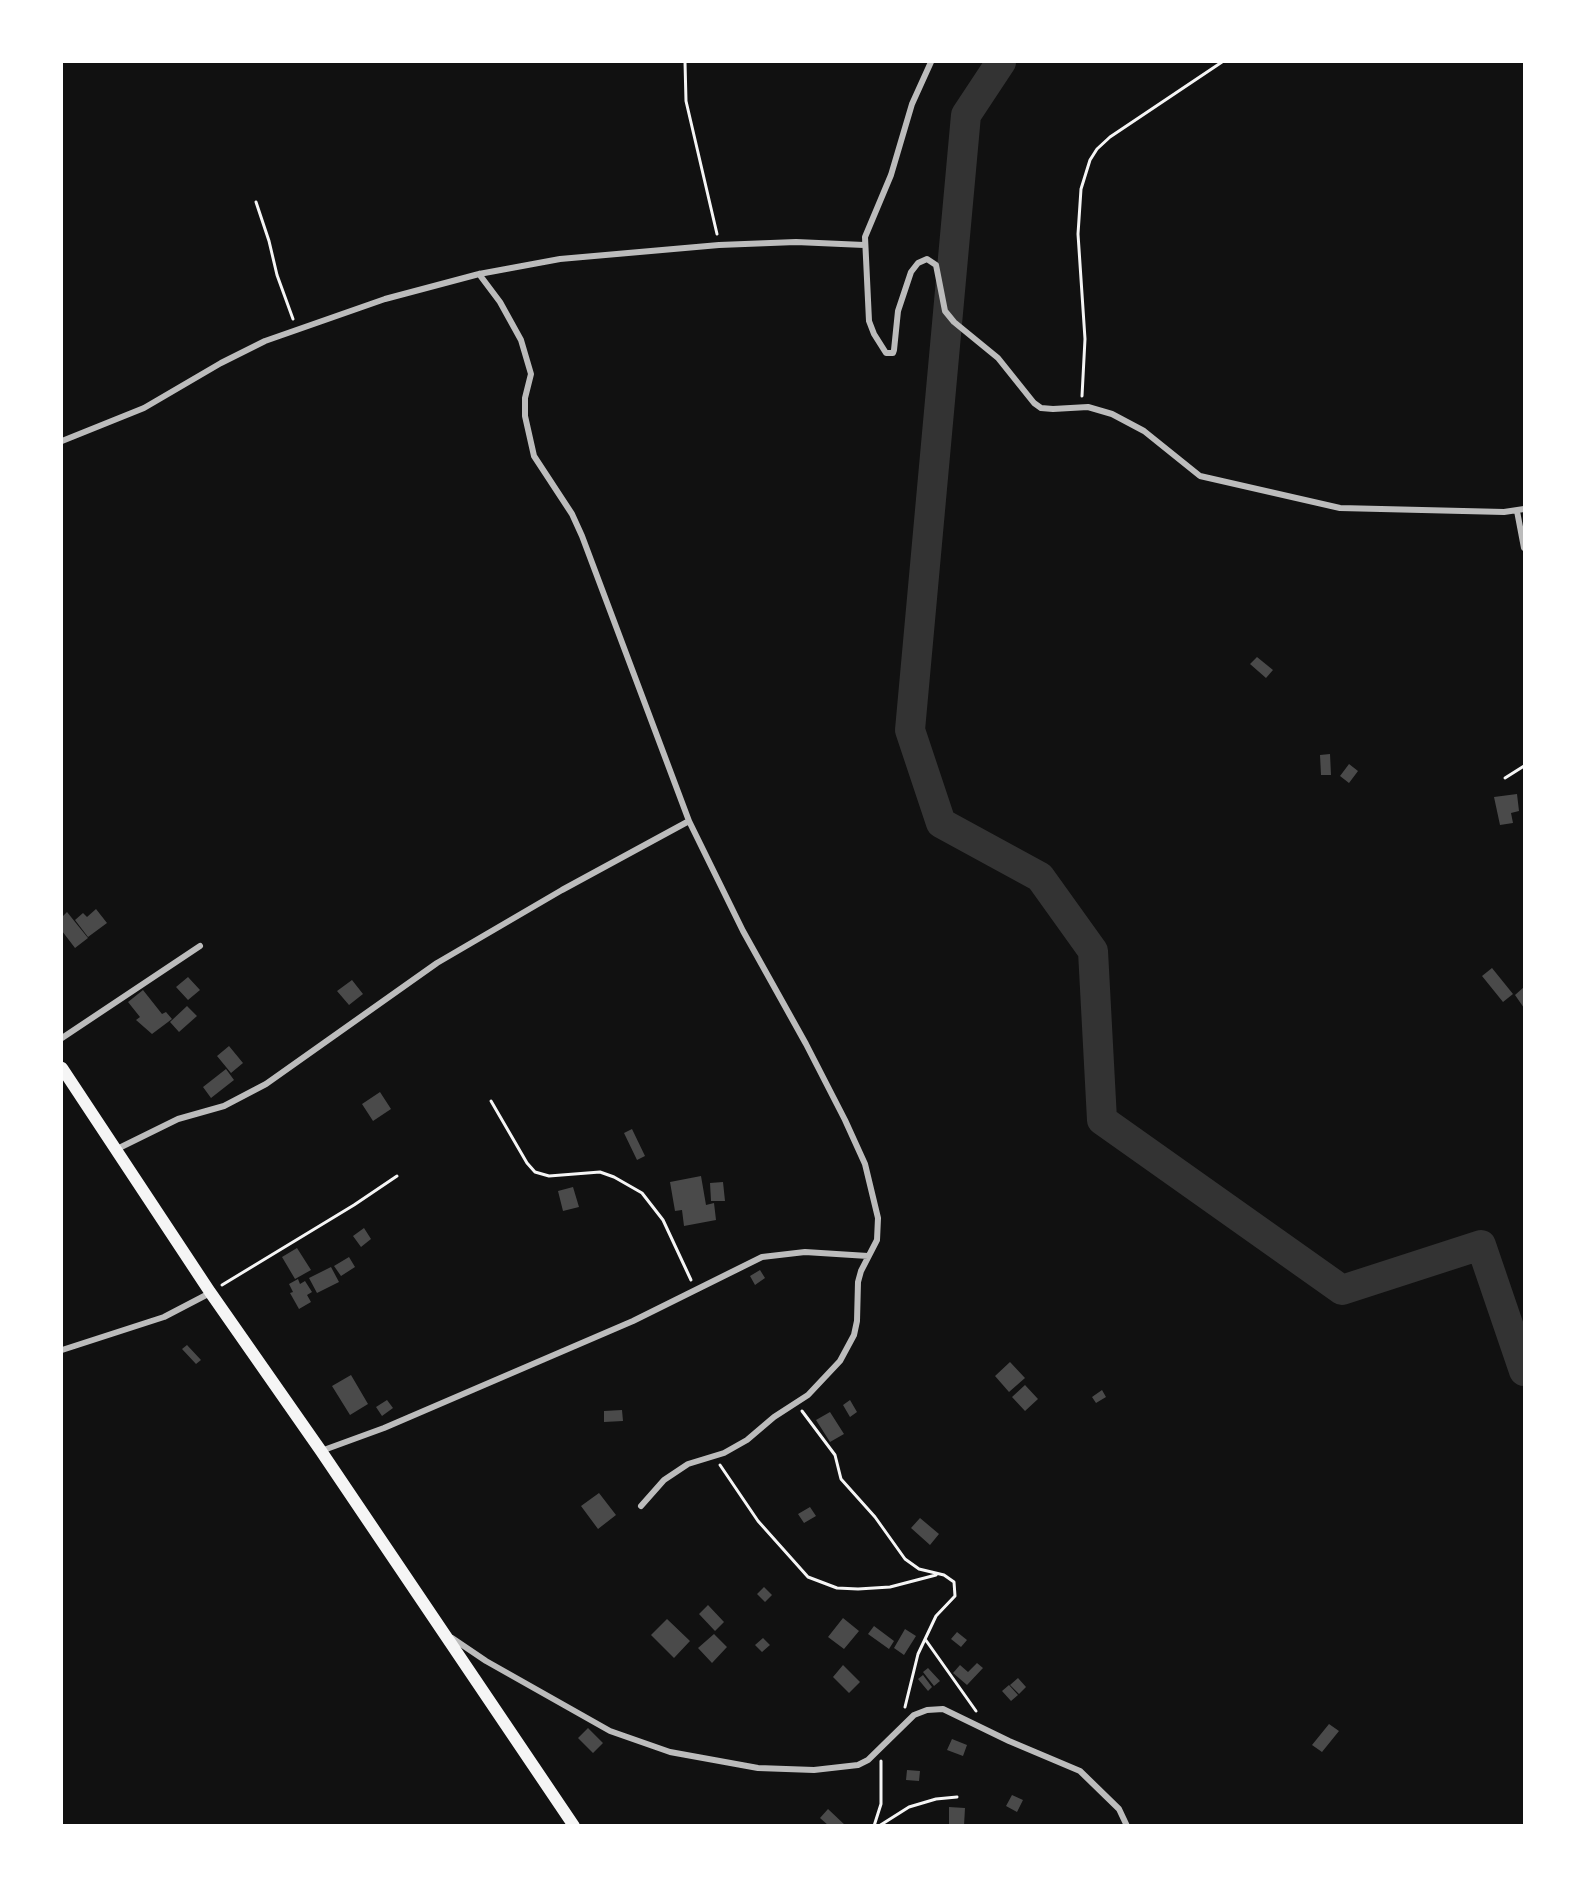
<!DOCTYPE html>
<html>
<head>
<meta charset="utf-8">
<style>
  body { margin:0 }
  #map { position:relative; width:1586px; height:1887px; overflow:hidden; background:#111; font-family:Mulish,sans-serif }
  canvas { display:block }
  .frame { position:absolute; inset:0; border:63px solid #fff; pointer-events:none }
</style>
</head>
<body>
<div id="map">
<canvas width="1586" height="1887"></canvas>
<div class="frame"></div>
</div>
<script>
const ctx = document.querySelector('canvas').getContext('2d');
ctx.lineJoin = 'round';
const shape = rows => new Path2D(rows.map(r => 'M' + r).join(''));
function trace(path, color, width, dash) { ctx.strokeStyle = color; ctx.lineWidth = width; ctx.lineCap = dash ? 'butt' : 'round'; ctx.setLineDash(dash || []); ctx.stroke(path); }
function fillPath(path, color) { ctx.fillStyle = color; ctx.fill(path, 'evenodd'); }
trace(shape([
  [1001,62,966,115,910,730,941,823,1040,877,1093,951,1102,1120,1342,1290,1481,1245,1524,1371]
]), '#333', 30);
fillPath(shape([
  [1257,657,1273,670,1266,678,1250,664],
  [1330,754,1331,775,1321,775,1320,755],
  [1349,764,1358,771,1349,783,1340,776],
  [1517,794,1519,811,1511,813,1513,823,1500,825,1494,797],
  [96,909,107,923,88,937,75,920,83,913,87,917],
  [67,912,88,938,75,948,62,931,62,917],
  [1492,968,1513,994,1503,1002,1482,976],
  [188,977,200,990,188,1000,176,987],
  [352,980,363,994,349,1005,337,991],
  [1524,987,1524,1008,1515,995],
  [143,990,162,1014,166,1012,172,1019,152,1034,136,1020,140,1017,128,1002],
  [187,1006,197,1016,179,1032,170,1022],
  [229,1046,243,1063,231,1073,217,1056],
  [226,1069,234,1080,211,1098,203,1087],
  [380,1092,391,1109,373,1121,362,1104],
  [632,1129,645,1156,637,1160,624,1133],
  [701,1176,706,1205,714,1203,716,1220,684,1226,682,1210,675,1211,670,1182],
  [723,1182,725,1201,711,1201,710,1183],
  [573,1187,579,1207,563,1211,558,1191],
  [364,1228,371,1239,361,1247,353,1236],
  [297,1248,311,1270,295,1279,282,1257],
  [349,1257,355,1267,341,1276,334,1266],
  [331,1267,339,1282,317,1293,309,1278],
  [760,1270,765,1278,755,1285,750,1276],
  [298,1279,300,1284,305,1281,312,1292,307,1295,311,1302,299,1309,290,1293,293,1292,289,1284],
  [187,1345,201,1360,196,1364,182,1349],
  [1010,1362,1025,1378,1009,1392,995,1376],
  [351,1375,368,1404,350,1415,332,1386],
  [1025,1385,1038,1399,1025,1411,1012,1397],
  [1102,1390,1106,1397,1096,1403,1092,1397],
  [387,1400,393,1408,382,1416,376,1407],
  [850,1400,857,1412,850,1417,843,1405],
  [622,1410,623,1421,604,1422,604,1411],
  [830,1412,844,1434,830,1442,816,1420],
  [599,1493,616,1515,598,1529,581,1506],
  [810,1507,816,1516,804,1523,798,1514],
  [920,1518,939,1534,930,1545,911,1528],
  [764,1587,772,1595,765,1602,757,1594],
  [708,1605,724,1622,715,1631,699,1614],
  [843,1618,859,1631,844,1649,828,1637],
  [667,1619,690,1641,674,1658,651,1635],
  [874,1626,894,1641,889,1649,868,1634],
  [905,1629,916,1636,904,1655,894,1648],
  [957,1632,967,1640,961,1647,951,1639],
  [714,1634,727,1647,712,1663,698,1648],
  [763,1638,770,1645,762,1652,755,1645],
  [977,1663,983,1668,967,1685,953,1673,960,1665,968,1672],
  [843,1665,860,1682,849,1693,833,1677],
  [928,1668,940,1681,934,1686,923,1672],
  [923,1675,932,1687,928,1691,918,1679],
  [1018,1678,1026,1687,1019,1694,1010,1685],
  [1009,1685,1018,1695,1011,1701,1002,1691],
  [1329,1724,1339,1731,1322,1752,1312,1745],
  [588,1728,603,1743,593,1753,578,1738],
  [952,1739,967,1745,963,1756,947,1750],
  [907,1770,920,1771,919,1781,906,1780],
  [1012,1795,1023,1800,1017,1812,1006,1806],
  [949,1807,965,1808,964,1826,949,1826],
  [828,1809,846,1826,829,1826,820,1818]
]), '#4a4a4a');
trace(shape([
  [685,62,686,101,717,234],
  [256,202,269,241,277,275,293,319],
  [1082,396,1085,339,1078,234,1081,189,1090,160,1097,149,1110,137,1222,62],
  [1505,778,1524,766],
  [491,1101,527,1163,535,1172,549,1176,600,1172,614,1177,642,1193,663,1220,691,1280],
  [222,1285,354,1205,397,1176],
  [802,1411,835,1455,841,1479,875,1517,905,1559,919,1569,944,1575,954,1582,955,1596,936,1616,918,1654,905,1707],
  [720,1465,758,1521,808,1577,837,1588,858,1589,890,1587,936,1575],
  [925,1639,976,1711],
  [874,1826,881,1804,881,1761],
  [879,1826,909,1807,936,1799,957,1797]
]), '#f5f5f5', 3);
trace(shape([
  [931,62,912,104,891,175,865,237,869,321,874,334,886,353,893,353,894,350,898,311,911,272,918,263,927,259,936,265,945,311,954,322,998,358,1034,403,1041,408,1053,409,1088,407,1112,414,1144,431,1200,476,1340,508,1504,512,1524,509],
  [479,274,500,302,521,340,531,374,525,398,525,416,534,456,572,514,582,536,689,821,743,931,806,1044,845,1120,865,1164,878,1218,877,1240,861,1271,858,1282,857,1321,854,1335,840,1361,808,1395,774,1417,747,1440,724,1453,688,1464,664,1480,641,1506],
  [62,441,144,408,221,363,265,341,385,299,479,274,560,259,719,245,796,242,864,245],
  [1517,511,1524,548],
  [62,1038,200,946],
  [115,1150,178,1119,224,1106,266,1084,437,963,562,890,689,821],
  [62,1350,164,1317,210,1293],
  [321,1451,384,1428,633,1321,762,1257,805,1252,868,1256],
  [452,1638,486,1661,610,1731,670,1752,758,1768,814,1770,858,1765,868,1760,914,1715,927,1710,943,1709,1009,1741,1080,1771,1119,1809,1127,1826]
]), '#bcbcbc', 6);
trace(shape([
  [62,1068,210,1292,321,1451,574,1826]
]), '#f5f5f5', 12);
</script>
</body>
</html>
